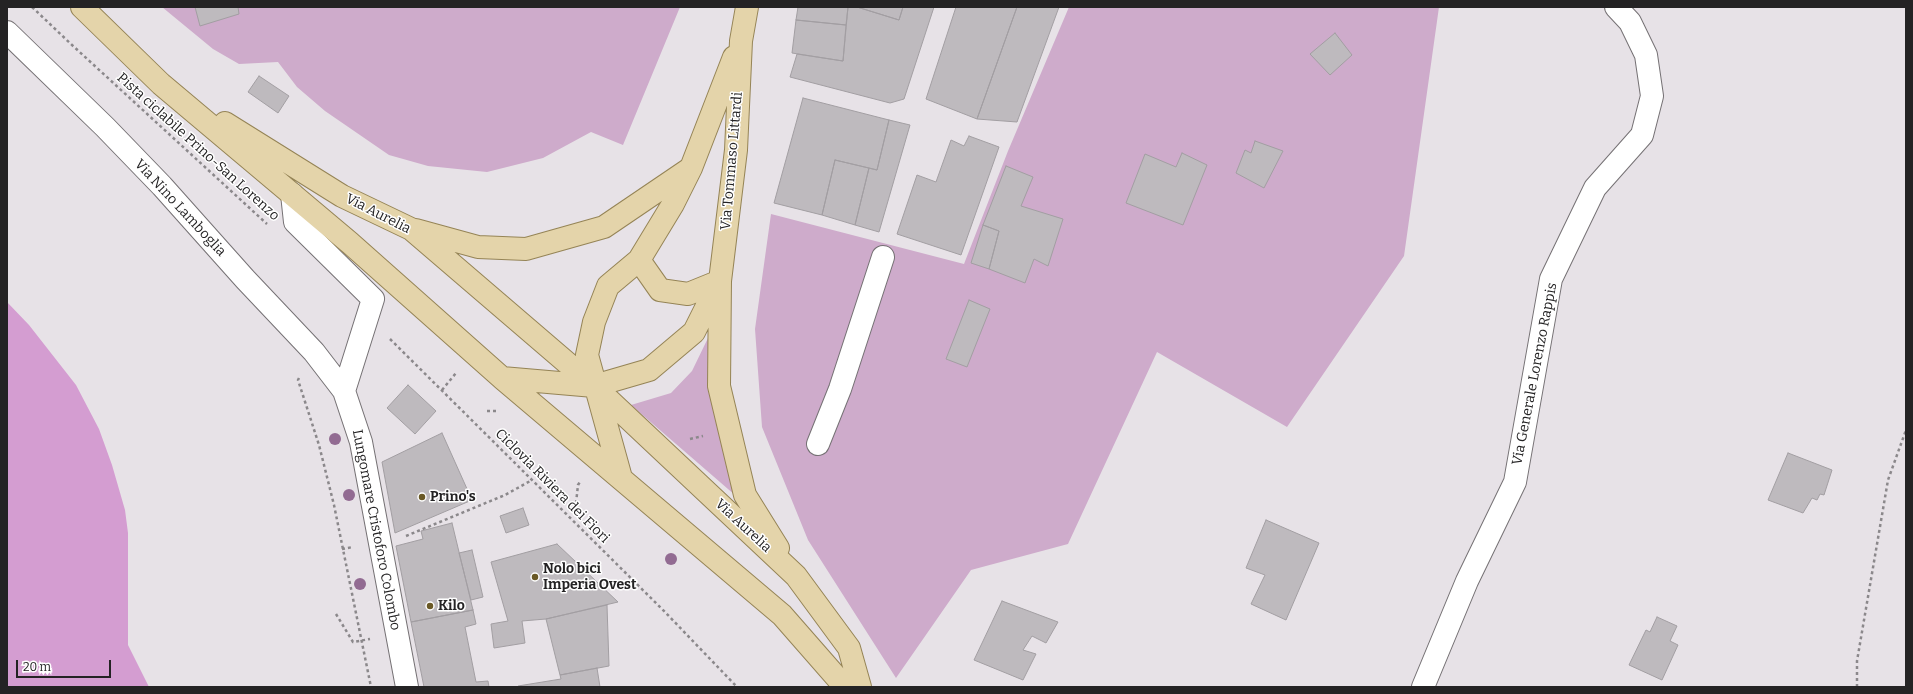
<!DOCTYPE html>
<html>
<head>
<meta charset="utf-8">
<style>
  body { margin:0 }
  #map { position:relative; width:1913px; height:694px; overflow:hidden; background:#e7e2e7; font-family:Bitter,serif }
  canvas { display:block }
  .frame { position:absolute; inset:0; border:8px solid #242324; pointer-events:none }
  .scale { position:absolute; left:16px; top:660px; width:95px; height:18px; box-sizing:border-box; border:2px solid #242324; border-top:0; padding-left:5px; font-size:12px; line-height:14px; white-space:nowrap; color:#242324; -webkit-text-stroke:3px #fff; paint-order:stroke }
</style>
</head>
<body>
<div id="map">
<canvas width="1913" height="694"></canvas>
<div class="frame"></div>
<div class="scale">20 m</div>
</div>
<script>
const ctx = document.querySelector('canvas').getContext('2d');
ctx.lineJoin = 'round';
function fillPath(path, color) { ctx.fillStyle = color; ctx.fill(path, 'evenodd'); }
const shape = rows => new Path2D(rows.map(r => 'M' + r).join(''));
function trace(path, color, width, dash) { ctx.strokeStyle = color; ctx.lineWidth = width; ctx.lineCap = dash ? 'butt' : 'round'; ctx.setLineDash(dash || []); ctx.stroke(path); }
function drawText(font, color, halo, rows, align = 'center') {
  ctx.font = font + ' Bitter,serif'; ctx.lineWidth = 3; ctx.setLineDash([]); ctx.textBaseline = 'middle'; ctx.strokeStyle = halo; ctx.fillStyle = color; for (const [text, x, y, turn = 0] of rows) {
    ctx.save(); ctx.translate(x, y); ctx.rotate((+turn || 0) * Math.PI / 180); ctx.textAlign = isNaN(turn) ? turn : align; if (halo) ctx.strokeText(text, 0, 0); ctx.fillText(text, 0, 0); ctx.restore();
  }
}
fillPath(shape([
  [162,7,680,7,623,145,591,132,543,158,487,172,428,166,389,155,325,111,297,87,278,62,239,64,213,49],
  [1069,7,1439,7,1404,256,1287,427,1157,352,1068,544,971,570,896,678,808,540,762,427,755,329,771,214,964,264,1008,151],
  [708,338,743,502,631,405,671,393,692,371]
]), '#ceabcb');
fillPath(shape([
  [7,302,29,325,76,385,99,429,112,465,125,510,128,533,128,645,149,687,7,687]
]), '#d49dd1');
const building = shape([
  [195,7,238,7,239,14,200,26,195,7],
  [798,7,848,7,846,25,796,20,798,7],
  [848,7,857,7,899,20,903,7,934,7,904,99,890,103,790,77,797,54,843,61,848,7],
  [857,7,903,7,899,20,857,7],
  [956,7,1017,7,977,119,926,99,956,7],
  [1017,7,1059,7,1017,122,977,119,1017,7],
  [796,20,846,25,843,61,792,53,796,20],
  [1335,33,1352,55,1330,75,1310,54,1335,33],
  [259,76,289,96,278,113,248,92,259,76],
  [803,98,889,120,877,170,835,160,822,215,774,203,803,98],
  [889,120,910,125,879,232,855,225,869,168,877,170,889,120],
  [969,136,999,147,961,255,897,234,917,175,936,182,951,140,964,146,969,136],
  [1255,141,1283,151,1264,188,1236,173,1245,150,1251,153,1255,141],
  [1182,153,1207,165,1183,225,1126,203,1145,154,1176,167,1182,153],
  [835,160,869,168,855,225,822,215,835,160],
  [1006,166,1033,177,1021,206,1063,219,1048,266,1034,259,1025,283,989,269,999,231,983,225,1006,166],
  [983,225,999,231,989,269,971,263,983,225],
  [969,300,990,309,967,367,946,359,969,300],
  [408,385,436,411,415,434,387,408,408,385],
  [442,433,472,500,395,533,382,462,442,433],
  [1788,453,1832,470,1824,495,1820,494,1817,500,1812,498,1803,513,1768,500,1788,453],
  [523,508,529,525,506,533,500,516,523,508],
  [1266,520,1319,543,1286,620,1251,604,1265,575,1246,568,1266,520],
  [452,523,473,610,411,622,396,546,423,539,421,531,452,523],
  [557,544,618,602,546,619,522,621,525,643,494,648,491,624,508,621,491,562,557,544],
  [472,550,483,597,471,600,459,553,472,550],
  [1002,601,1058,622,1046,643,1032,636,1023,650,1036,654,1023,680,974,660,1002,601],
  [607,605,609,666,560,675,546,619,607,605],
  [473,610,476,624,465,627,476,682,488,681,489,687,424,687,411,622,473,610],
  [1657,617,1677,626,1670,641,1678,645,1662,680,1629,665,1646,630,1650,632,1657,617],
  [597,668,600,687,519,687,518,686,561,679,560,675,597,668]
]);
fillPath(building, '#bebabe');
trace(building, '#a29ea2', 1);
const minor = shape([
  [7,32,105,127,162,186,245,279,314,352,344,391],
  [292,194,295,222,373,299,344,391,361,442,407,687],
  [818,444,840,389,883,257],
  [1423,687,1467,581,1515,482,1551,279,1595,188,1642,135,1652,96,1646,55,1630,22,1616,7]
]);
const major = shape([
  [82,7,161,84,350,243,502,378,782,615,845,687],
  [747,7,741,41,736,150,720,281,719,386,745,495,778,548],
  [225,123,342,196,411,229,594,386,796,576,849,648,860,687],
  [416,230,478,247,526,249,604,227,688,170],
  [639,260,660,290,688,294,720,281],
  [502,378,594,386,649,370,694,332,718,284],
  [621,478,587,355,594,322,608,286,639,260,673,204,691,168,734,57]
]);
trace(minor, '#757174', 24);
trace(major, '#958456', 24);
trace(shape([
  [32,7,72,45,267,224],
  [390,339,665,612,737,687],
  [299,378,298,380,319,445,334,505,371,687],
  [442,390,456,373],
  [487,411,498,411],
  [690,439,703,436],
  [576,503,578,485,581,480],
  [406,536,505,495,532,480],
  [342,549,353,547],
  [336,614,353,642,370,639],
  [1857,687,1857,661,1888,480,1906,430]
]), '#8b888b', 2.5, [3, 3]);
trace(minor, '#fff', 22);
trace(major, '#e4d4aa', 22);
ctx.fillStyle = '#926b92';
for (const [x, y] of [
  [335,439],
  [349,495],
  [671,559],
  [360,584]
]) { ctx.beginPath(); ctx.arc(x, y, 6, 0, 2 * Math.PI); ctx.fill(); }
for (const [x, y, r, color] of [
  [422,497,4,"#6a5926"],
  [535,577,4,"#6a5926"],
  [430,606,4,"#6a5926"]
]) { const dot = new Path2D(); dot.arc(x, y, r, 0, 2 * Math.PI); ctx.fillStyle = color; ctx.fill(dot); trace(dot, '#fff', 1.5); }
drawText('14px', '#242324', '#fff', [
  ["Pista ciclabile Prino-San Lorenzo",198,147,42],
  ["Via Tommaso Littardi",732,161,-85],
  ["Via Nino Lamboglia",180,208,47],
  ["Via Aurelia",378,214,27],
  ["Via Generale Lorenzo Rappis",1535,374,-79],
  ["Ciclovia Riviera dei Fiori",552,486,45],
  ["Via Aurelia",743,526,43],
  ["Lungomare Cristoforo Colombo",376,530,79]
]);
drawText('bold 14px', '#242324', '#fff', [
  ["Prino's",430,497],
  ["Nolo bici",543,569],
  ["Imperia Ovest",543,585],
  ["Kilo",438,606]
], 'left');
</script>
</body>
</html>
